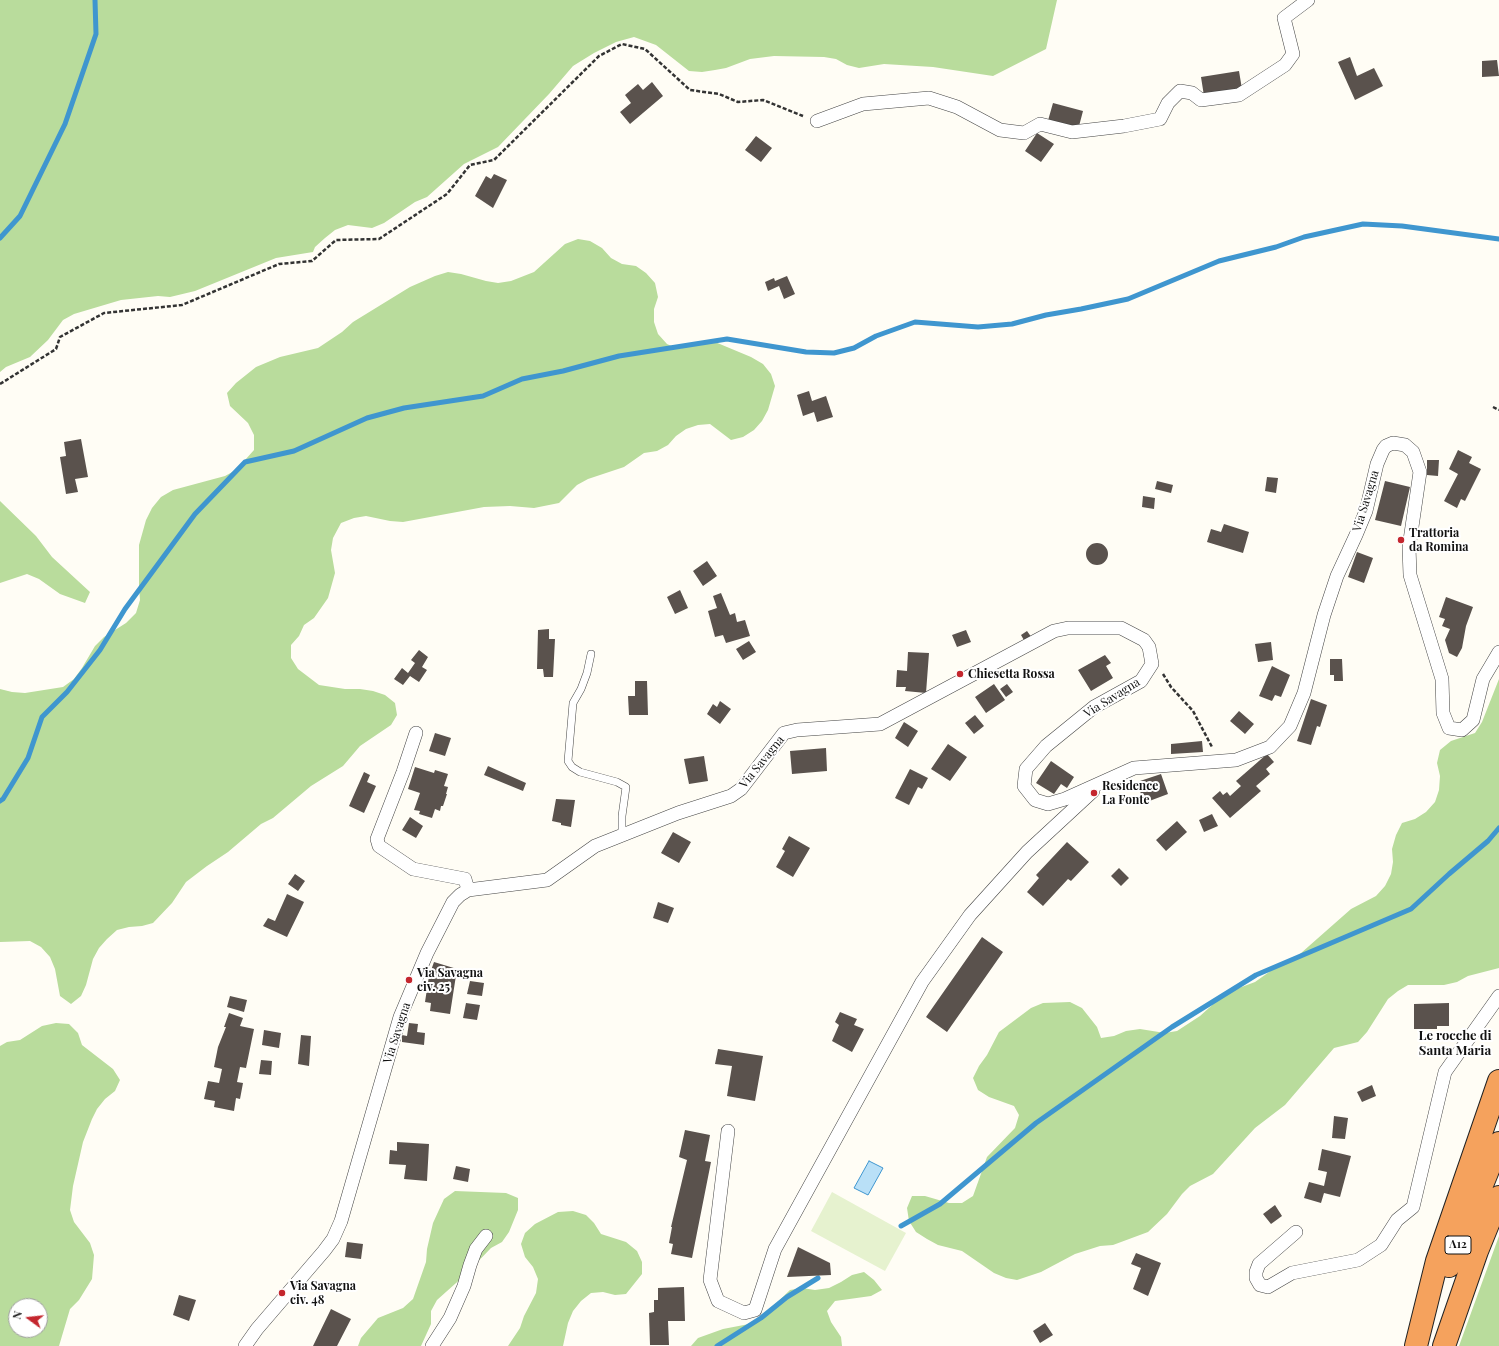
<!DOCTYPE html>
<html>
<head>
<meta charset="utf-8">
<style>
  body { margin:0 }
  #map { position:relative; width:1499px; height:1346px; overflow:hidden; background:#fffdf5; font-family:"Playfair Display",serif }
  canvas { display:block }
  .north { position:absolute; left:8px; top:1298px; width:40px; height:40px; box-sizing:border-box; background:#fff; border:1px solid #a0a0a0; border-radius:50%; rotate:285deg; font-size:11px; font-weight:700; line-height:16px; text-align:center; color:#111 }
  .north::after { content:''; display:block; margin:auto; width:14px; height:18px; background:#c4262e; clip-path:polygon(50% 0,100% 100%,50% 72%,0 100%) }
</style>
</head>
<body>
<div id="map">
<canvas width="1499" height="1346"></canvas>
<div class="north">N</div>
</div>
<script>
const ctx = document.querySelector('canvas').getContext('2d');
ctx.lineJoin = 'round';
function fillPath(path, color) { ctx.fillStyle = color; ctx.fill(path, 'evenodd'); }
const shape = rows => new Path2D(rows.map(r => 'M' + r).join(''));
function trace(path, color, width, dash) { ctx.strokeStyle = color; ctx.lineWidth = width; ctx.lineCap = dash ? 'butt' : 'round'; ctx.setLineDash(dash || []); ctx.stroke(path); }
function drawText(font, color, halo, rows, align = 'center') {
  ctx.font = font + ' "Playfair Display",serif'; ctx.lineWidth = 4; ctx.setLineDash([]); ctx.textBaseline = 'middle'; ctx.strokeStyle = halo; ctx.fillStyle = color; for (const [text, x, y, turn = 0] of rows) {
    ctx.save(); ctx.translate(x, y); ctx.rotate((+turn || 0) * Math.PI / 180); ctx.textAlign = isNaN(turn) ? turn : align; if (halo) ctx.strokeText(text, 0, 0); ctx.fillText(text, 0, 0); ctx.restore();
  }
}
fillPath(shape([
  [0,0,1057,0,1046,49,993,76,933,67,884,64,859,68,847,65,836,59,824,57,774,56,750,59,726,68,715,70,702,72,689,71,656,45,634,37,616,42,594,53,573,66,549,94,498,147,464,164,427,197,415,202,384,223,372,228,348,225,335,230,325,238,315,247,313,252,276,258,195,291,170,297,158,296,121,300,74,314,63,320,48,340,30,357,6,367,0,372],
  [578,239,590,241,602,248,611,258,622,264,636,266,646,273,655,283,658,297,654,309,654,322,658,334,667,344,678,349,691,346,703,341,715,342,751,357,763,364,771,374,775,386,768,410,762,421,754,430,743,437,731,440,710,424,698,425,686,429,676,436,668,445,657,451,644,453,624,467,588,479,577,485,559,503,534,508,510,506,484,507,403,522,390,521,366,516,354,518,341,523,333,538,331,550,335,573,328,598,314,618,304,625,299,636,291,645,291,658,298,669,319,685,345,689,360,689,373,691,385,695,395,703,397,715,391,725,360,746,343,766,311,786,273,818,261,824,228,852,207,866,186,882,172,903,153,923,142,926,129,927,117,930,107,939,99,948,93,959,86,985,81,996,71,1004,60,996,55,969,50,957,41,947,30,941,0,942,0,689,12,692,25,693,63,687,74,679,82,668,95,646,104,637,126,623,136,613,140,600,139,586,139,545,146,520,152,508,161,497,173,490,225,476,236,470,254,450,254,435,248,423,230,406,227,393,236,383,256,367,280,357,318,348,342,332,353,322,410,287,435,276,448,272,461,274,486,281,498,283,511,281,534,272,565,244],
  [0,501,36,536,52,557,90,592,85,603,60,594,39,579,27,574,0,583],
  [1499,679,1499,968,1468,976,1457,982,1444,985,1408,985,1398,991,1388,999,1367,1032,1358,1042,1334,1048,1285,1105,1255,1128,1213,1174,1190,1186,1182,1194,1167,1214,1148,1232,1113,1245,1100,1246,1075,1254,1041,1272,1017,1280,1006,1278,994,1273,962,1251,938,1245,927,1239,916,1232,909,1221,907,1208,912,1196,925,1196,949,1203,962,1203,973,1196,987,1157,1015,1128,1019,1115,1014,1106,989,1097,978,1090,973,1078,979,1066,987,1055,999,1032,1031,1008,1043,1003,1070,1002,1082,1008,1097,1027,1101,1038,1114,1036,1126,1031,1140,1029,1165,1033,1177,1031,1200,1016,1220,998,1231,991,1255,982,1279,965,1292,961,1351,909,1376,896,1385,886,1391,874,1393,862,1392,849,1396,835,1402,823,1415,819,1426,812,1435,802,1439,790,1440,776,1437,763,1440,750,1451,741,1475,733,1482,722],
  [56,1023,69,1024,78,1033,82,1045,113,1069,120,1080,115,1091,105,1099,97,1109,92,1119,83,1142,73,1186,70,1210,74,1222,90,1243,94,1255,92,1279,79,1300,70,1309,59,1346,0,1346,0,1046,7,1042,20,1040,42,1026],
  [16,1306,40,1306,40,1330,16,1330],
  [455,1191,506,1193,518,1198,518,1210,509,1232,502,1242,491,1248,465,1275,437,1300,431,1311,431,1324,421,1346,358,1346,361,1338,378,1318,403,1308,413,1299,426,1262,427,1249,433,1223,444,1199],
  [573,1211,586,1215,594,1223,601,1234,626,1242,637,1251,642,1262,642,1274,626,1294,615,1295,603,1292,591,1293,581,1301,573,1311,568,1323,563,1346,508,1346,520,1328,524,1316,536,1293,538,1279,533,1267,525,1257,521,1244,525,1233,535,1224,558,1212],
  [1499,1236,1499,1346,1459,1346],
  [864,1272,874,1280,882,1290,871,1296,835,1301,827,1311,831,1322,841,1337,842,1346,691,1346,698,1338,723,1329,749,1324,761,1318,790,1290,802,1288,815,1290,829,1288,841,1282,852,1275]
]), '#b9dc9c');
fillPath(shape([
  [832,1192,906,1233,885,1271,811,1231]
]), '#e6f2cf');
const water = shape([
  [869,1161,883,1168,868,1195,854,1188,869,1161]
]);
fillPath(water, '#b9e0f7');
trace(water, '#3f96cf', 1);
trace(shape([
  [0,238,20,216,65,124,96,34,95,0],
  [0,801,3,799,28,758,42,717,67,692,100,650,125,609,195,514,245,462,294,451,367,418,404,408,483,396,522,379,563,371,619,356,727,339,806,352,834,353,854,348,876,336,915,322,978,327,1012,324,1046,315,1081,309,1128,299,1219,261,1276,247,1304,237,1363,224,1402,226,1499,239],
  [901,1226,940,1204,1036,1123,1172,1027,1256,975,1411,909,1449,874,1488,841,1499,828],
  [717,1346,761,1318,787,1297,818,1278]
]), '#3f96cf', 5);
fillPath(shape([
  [1350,57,1357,76,1374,68,1383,86,1355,100,1338,62],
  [1497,60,1499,76,1482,77,1482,61],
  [1239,71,1242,89,1204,96,1201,77],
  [652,82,663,96,630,124,620,112,631,103,625,95,638,84,643,90],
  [1053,103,1083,111,1078,130,1047,124],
  [1037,133,1054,144,1041,162,1025,151],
  [756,136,772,148,761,162,745,150],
  [494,174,507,180,493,208,475,196,486,176,491,179],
  [787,276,795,294,784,299,779,286,768,291,765,282,774,278,775,281],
  [809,391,812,401,826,396,833,417,817,422,814,412,803,416,797,395],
  [81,439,88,477,75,479,78,492,66,494,60,457,66,456,64,442],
  [1458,450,1472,457,1469,463,1481,469,1465,501,1461,499,1457,508,1444,501,1458,474,1449,469],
  [1427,460,1439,460,1438,476,1427,475],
  [1267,477,1278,478,1276,493,1265,491],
  [1157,481,1173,485,1171,493,1155,489],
  [1385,481,1410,487,1401,526,1375,520],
  [1143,496,1155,498,1154,509,1142,507],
  [1224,524,1249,532,1243,553,1207,542,1211,529,1221,532],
  '1086 554a11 11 0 1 1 22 0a11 11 0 1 1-22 0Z',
  [1357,552,1373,558,1364,583,1348,577],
  [707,561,717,576,703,586,693,571],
  [680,590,688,608,675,614,667,597],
  [721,593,730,615,735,613,737,622,745,620,750,636,726,643,723,635,715,637,708,611,717,608,713,596],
  [1446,597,1473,607,1466,626,1462,648,1457,657,1449,653,1445,640,1450,629,1442,626,1445,619,1439,617],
  [549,629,549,639,555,639,553,677,544,677,543,669,537,669,538,630],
  [966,630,971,642,957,647,952,635],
  [1027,631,1032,638,1025,642,1021,635],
  [749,641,756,652,743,660,736,649],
  [1271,642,1273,660,1258,662,1255,644],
  [419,650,428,657,422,667,427,670,419,682,410,676,403,685,394,679,402,668,408,673,415,663,411,660],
  [908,652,929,653,926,693,905,691,906,687,896,687,897,670,907,671],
  [1105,655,1111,663,1106,666,1113,678,1091,691,1078,670],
  [1330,659,1342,659,1343,681,1334,681,1334,675,1330,675],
  [1272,666,1290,675,1281,697,1275,695,1272,701,1259,696],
  [635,681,647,681,648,715,629,715,628,696,635,696],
  [994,684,1005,700,986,713,975,697],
  [1007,684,1013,692,1006,697,1000,689],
  [1311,699,1327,705,1320,727,1317,726,1311,745,1297,741],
  [720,701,731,709,720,724,707,714,713,704,717,707],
  [1239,711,1254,724,1245,734,1230,721],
  [975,715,984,726,974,734,965,723],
  [904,722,918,731,908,747,895,738],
  [435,733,451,738,445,756,429,751],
  [1202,741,1203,752,1171,754,1171,744],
  [948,744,967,757,950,781,931,769],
  [826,748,827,771,792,774,790,751],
  [1267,754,1274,762,1266,769,1270,774,1256,786,1261,791,1230,818,1212,798,1220,791,1223,795,1227,792,1230,796,1241,786,1236,781],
  [704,756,708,781,689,784,684,759],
  [1051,761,1074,777,1067,788,1061,784,1054,794,1036,783],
  [488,766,526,783,523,791,484,775],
  [415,767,434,773,435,770,448,774,444,786,448,787,446,794,447,794,443,806,441,806,440,811,435,809,432,818,419,814,420,811,414,810,420,793,408,789],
  [910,769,928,778,922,789,918,787,909,805,895,798],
  [364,772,370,775,367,782,376,786,364,813,349,806],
  [1161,774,1168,794,1144,803,1137,782],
  [556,799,575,800,571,827,561,825,561,823,552,821],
  [1212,814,1218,826,1204,832,1199,820],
  [410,817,423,826,416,838,402,830],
  [1177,821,1187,832,1166,851,1156,840],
  [673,832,691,842,679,863,661,853],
  [789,836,810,848,793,877,776,867,785,851,782,849],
  [1067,842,1089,862,1071,881,1068,879,1043,906,1027,892,1039,878,1036,875],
  [1119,868,1129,878,1121,886,1111,876],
  [295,874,305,881,298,891,288,884],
  [287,894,304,902,287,937,263,926,268,918,275,921],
  [658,902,674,908,668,923,653,918],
  [982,937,1003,952,947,1032,926,1017],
  [434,962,457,969,450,1014,430,1011,431,1003,425,1002,429,976],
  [470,981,484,983,482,996,467,994],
  [230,996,247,1000,244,1012,227,1007],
  [466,1003,480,1005,477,1020,463,1018],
  [1449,1003,1449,1026,1437,1026,1437,1029,1414,1029,1414,1004],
  [840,1012,857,1019,854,1025,864,1029,852,1052,832,1041,839,1025,835,1022],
  [229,1013,243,1018,240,1026,254,1029,246,1068,240,1067,237,1082,243,1083,240,1099,236,1098,234,1111,214,1107,215,1101,204,1099,208,1081,219,1083,222,1069,214,1067,218,1047,226,1027,224,1027],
  [409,1023,418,1024,417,1032,425,1033,424,1045,402,1042,402,1035,407,1036],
  [264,1030,281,1033,279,1048,262,1045],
  [301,1035,311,1036,309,1066,298,1064],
  [718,1049,763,1056,755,1101,727,1096,732,1066,715,1064],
  [261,1060,272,1061,271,1075,259,1074],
  [1372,1085,1376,1096,1362,1102,1357,1092],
  [1334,1116,1348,1118,1345,1139,1332,1138],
  [685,1130,710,1135,705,1161,711,1162,692,1258,671,1254,673,1244,669,1243,672,1227,671,1227,687,1160,679,1157],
  [397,1142,429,1144,427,1181,404,1179,406,1165,389,1164,390,1150,397,1151],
  [1322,1149,1351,1156,1340,1197,1324,1193,1321,1203,1304,1198,1309,1182,1324,1186,1327,1172,1318,1170],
  [456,1166,470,1169,468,1182,453,1179],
  [1275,1205,1282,1216,1271,1224,1263,1214],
  [347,1242,363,1244,361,1259,345,1257],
  [798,1247,830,1263,831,1275,787,1277],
  [1136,1253,1161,1263,1148,1296,1133,1289,1141,1268,1131,1264],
  [684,1287,685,1321,668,1321,669,1345,650,1345,649,1313,654,1312,654,1300,658,1300,658,1288],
  [179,1295,196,1300,189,1321,173,1315],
  [331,1309,351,1319,337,1346,313,1346],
  [1045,1323,1053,1335,1040,1343,1033,1331]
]), '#5a524d');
const service = shape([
  [591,654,587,673,581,689,573,703,568,761,572,767,580,772,617,782,626,787,622,816,622,836]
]);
const minor = shape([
  [817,121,863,104,929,98,957,107,1000,130,1024,133,1040,124,1072,132,1124,126,1160,119,1168,103,1180,91,1192,93,1201,100,1239,95,1285,65,1293,54,1284,18,1308,0],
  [416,733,403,772,377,839,379,846,413,869,465,879,468,890],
  [728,1131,710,1280,718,1301,744,1313,755,1310,775,1249,922,982,970,915,1027,852,1093,791],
  [1296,1232,1259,1264,1256,1272,1256,1278,1260,1285,1268,1287,1292,1273,1358,1260,1381,1245,1397,1220,1413,1207,1445,1072,1499,996],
  [245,1346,257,1329,324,1251,333,1239,341,1221,400,1017,427,953,453,902,460,895,468,890,547,880,595,846,678,813,731,796,741,789,784,733,797,730,880,724,1054,631,1068,628,1121,628,1144,640,1149,647,1152,664,1141,681,1094,707,1046,746,1026,769,1024,786,1035,800,1048,804,1065,799,1134,768,1236,760,1270,747,1290,726,1304,693,1324,615,1337,576,1356,535,1366,511,1377,464,1383,450,1386,446,1393,443,1405,445,1413,452,1420,472,1409,547,1410,575,1442,679,1443,713,1449,728,1462,730,1473,720,1483,679,1499,652],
  [432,1346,450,1318,464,1286,470,1265,476,1249,486,1236]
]);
const motorway = shape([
  [1449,1266,1499,1143],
  [1416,1346,1437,1261,1499,1081],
  [1444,1346,1477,1251,1499,1197]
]);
trace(service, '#444', 8);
trace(minor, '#444', 14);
trace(motorway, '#222', 24);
trace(shape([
  [0,384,56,349,60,337,104,313,182,305,279,264,312,261,336,240,379,239,447,194,470,165,494,160,599,56,622,44,645,49,690,90,719,94,738,102,763,100,803,116],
  [1493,407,1499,410],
  [1163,674,1171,687,1193,711,1212,747]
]), '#333', 2.5, [4, 2]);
trace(service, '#fff', 7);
trace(minor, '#fff', 13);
trace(motorway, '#f5a25d', 22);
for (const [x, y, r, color] of [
  [1401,540,4,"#c4262e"],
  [960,674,4,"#c4262e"],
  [1094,793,4,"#c4262e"],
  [409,980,4,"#c4262e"],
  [282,1293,4,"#c4262e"]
]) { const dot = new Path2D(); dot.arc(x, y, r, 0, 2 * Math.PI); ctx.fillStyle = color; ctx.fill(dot); trace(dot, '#fff', 1.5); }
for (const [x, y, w] of [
  [1458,1245,26]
]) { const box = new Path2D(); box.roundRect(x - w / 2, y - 9, w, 18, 3); ctx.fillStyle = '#fff'; ctx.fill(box); trace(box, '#111', 1); }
drawText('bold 11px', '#111', null, [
  ["A12",1458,1245]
]);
drawText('12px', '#111', '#fff', [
  ["Via Savagna",1366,501,-73],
  ["Via Savagna",1112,698,-32],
  ["Via Savagna",762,762,-51],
  ["Via Savagna",397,1033,-72]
]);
drawText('bold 12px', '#111', '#fff', [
  ["Trattoria",1409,533],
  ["da Romina",1409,547],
  ["Chiesetta Rossa",968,674],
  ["Residence",1102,786],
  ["La Fonte",1102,800],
  ["Via Savagna",417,973],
  ["civ. 25",417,987],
  ["Via Savagna",290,1286],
  ["civ. 48",290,1300]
], 'left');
drawText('bold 13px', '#111', '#fff', [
  ["Le rocche di",1455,1036],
  ["Santa Maria",1455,1051]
]);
</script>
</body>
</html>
